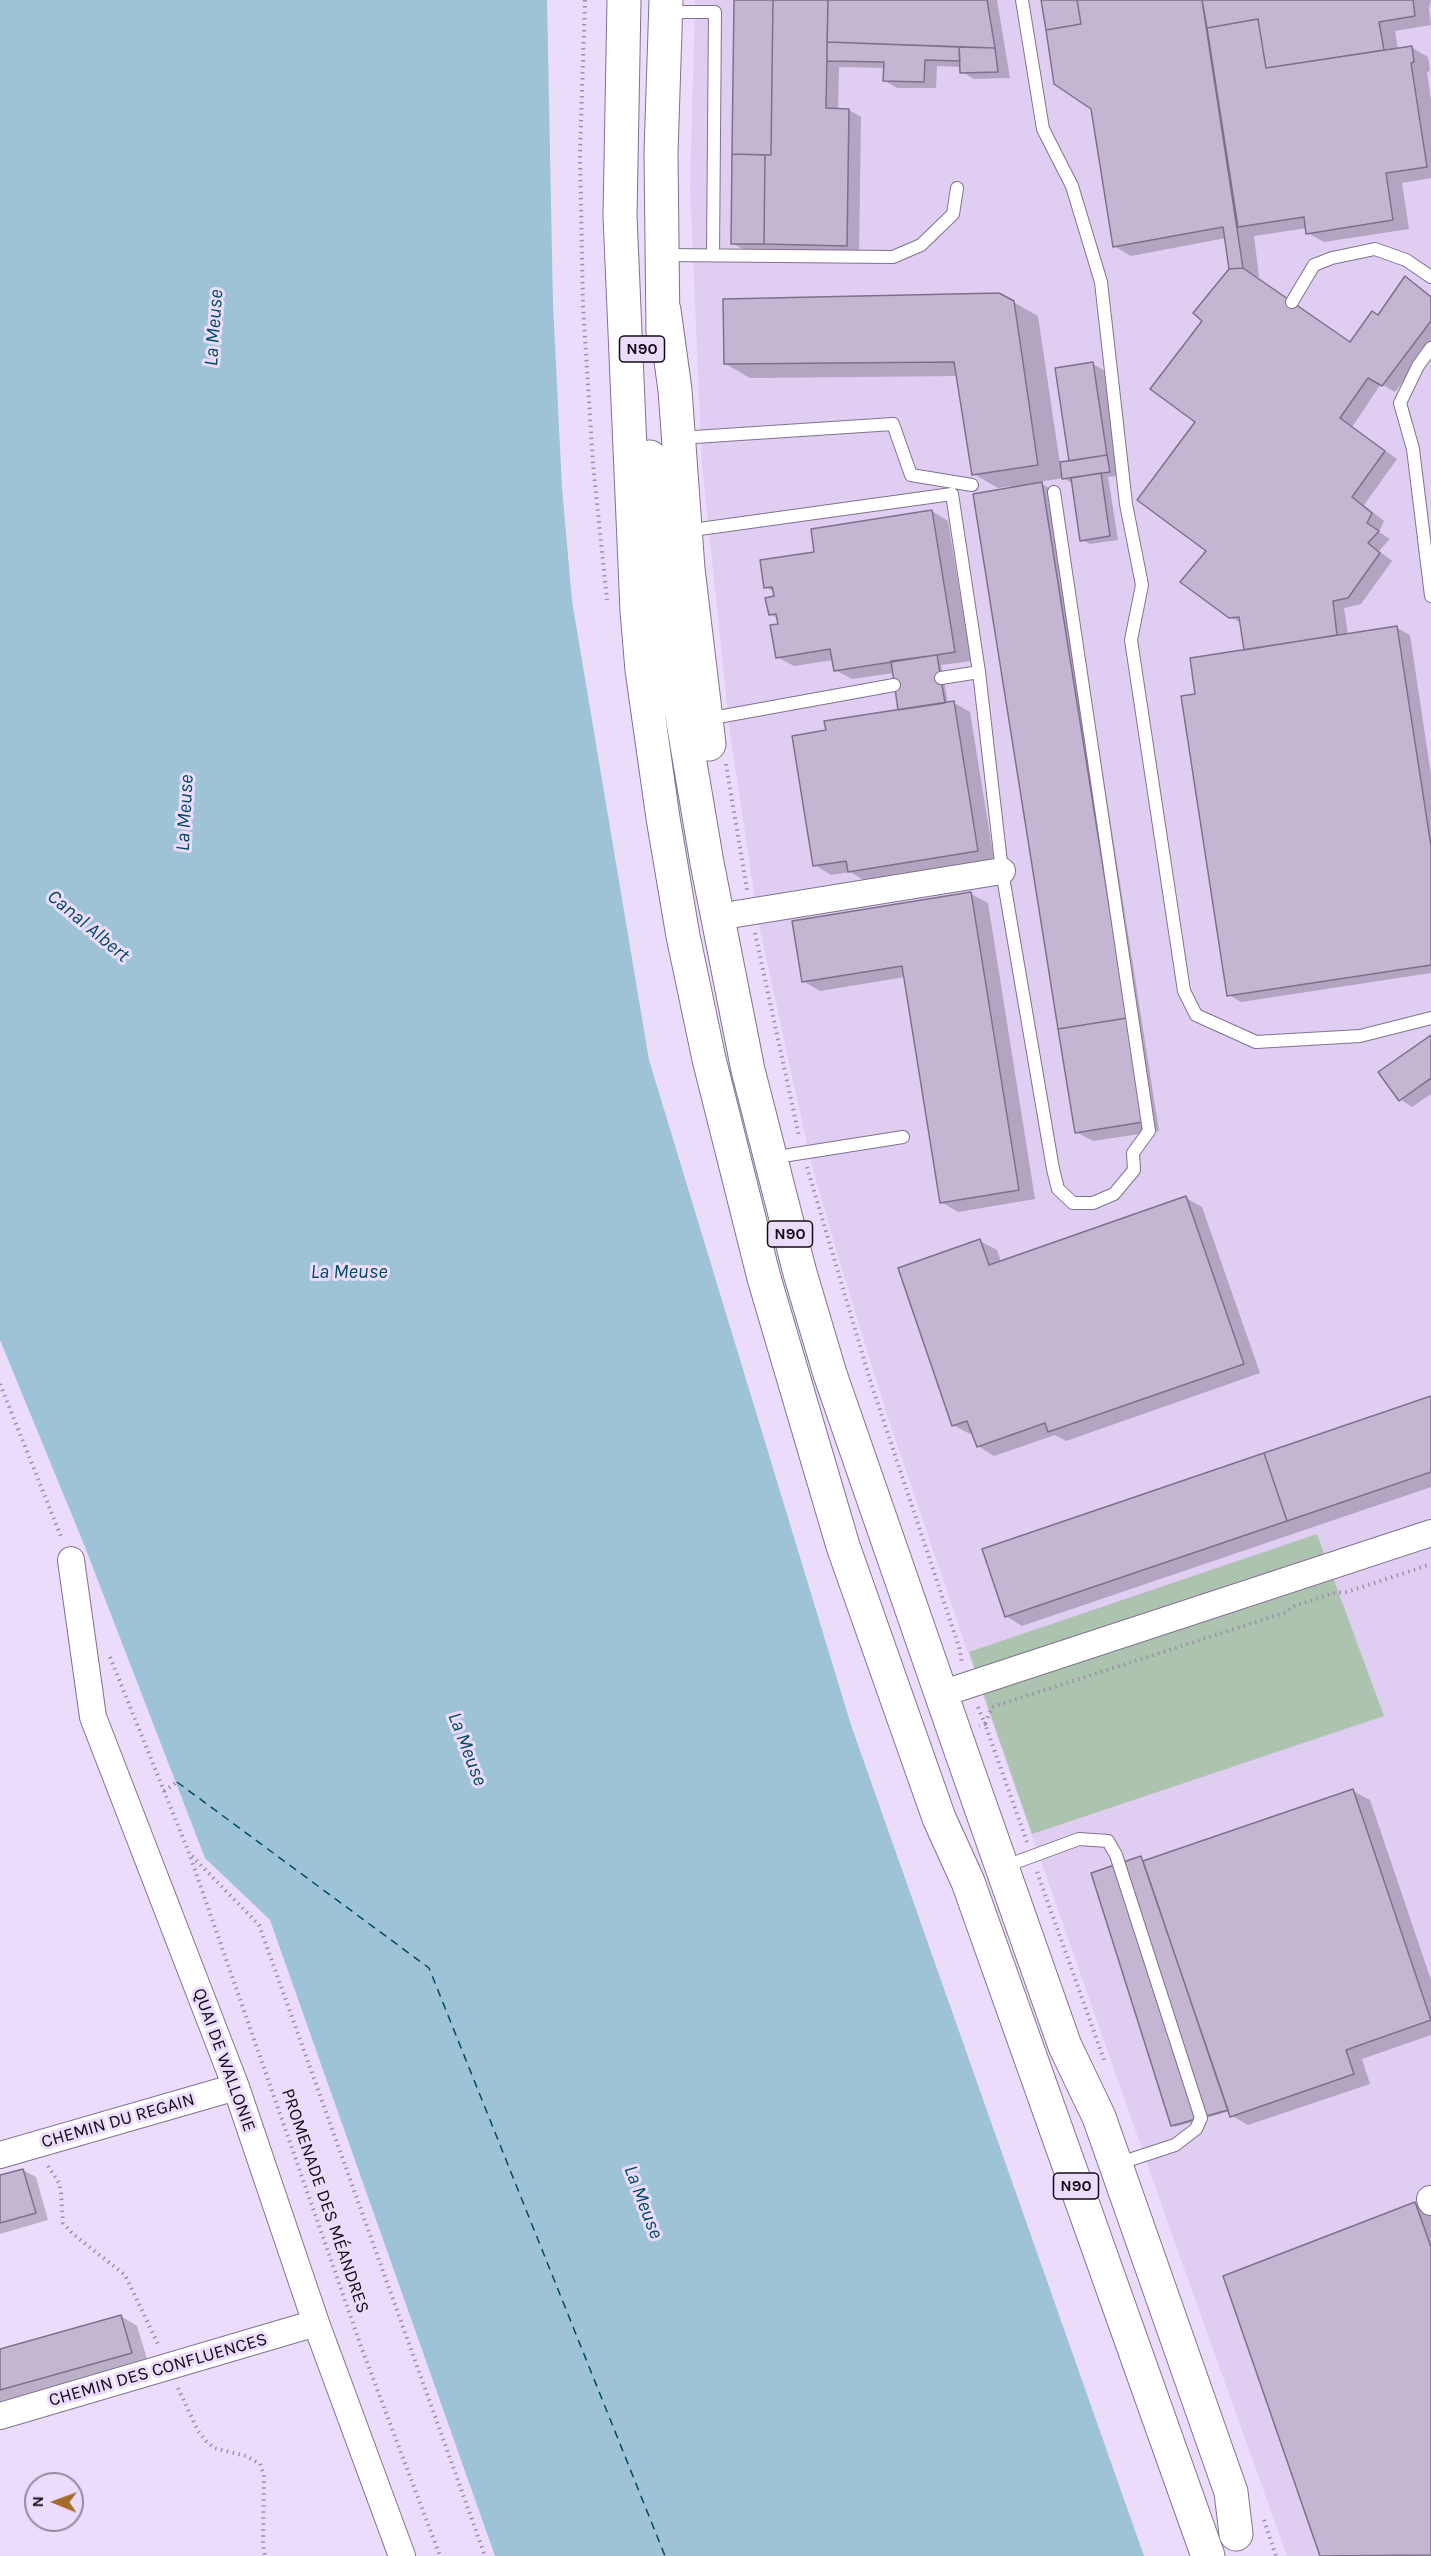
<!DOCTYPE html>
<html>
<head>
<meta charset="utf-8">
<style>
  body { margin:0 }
  #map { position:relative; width:1431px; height:2556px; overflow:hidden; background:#ecdcfc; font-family:Karla,sans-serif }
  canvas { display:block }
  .north { position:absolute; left:24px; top:2472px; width:60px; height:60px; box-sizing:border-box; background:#ecdcfc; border:2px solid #9489a0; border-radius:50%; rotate:271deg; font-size:16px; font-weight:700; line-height:24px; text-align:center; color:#110c16 }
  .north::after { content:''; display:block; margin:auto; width:21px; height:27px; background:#a46c29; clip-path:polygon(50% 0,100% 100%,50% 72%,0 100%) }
</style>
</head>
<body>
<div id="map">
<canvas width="1431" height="2556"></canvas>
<div class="north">N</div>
</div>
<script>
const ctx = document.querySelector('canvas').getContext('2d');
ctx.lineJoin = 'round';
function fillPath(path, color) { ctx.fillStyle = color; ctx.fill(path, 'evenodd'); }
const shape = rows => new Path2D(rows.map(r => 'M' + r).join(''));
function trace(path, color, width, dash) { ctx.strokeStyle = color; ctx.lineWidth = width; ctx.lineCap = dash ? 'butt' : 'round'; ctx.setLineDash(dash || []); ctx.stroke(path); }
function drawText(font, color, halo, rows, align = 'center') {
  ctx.font = font + ' Karla,sans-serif'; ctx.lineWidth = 6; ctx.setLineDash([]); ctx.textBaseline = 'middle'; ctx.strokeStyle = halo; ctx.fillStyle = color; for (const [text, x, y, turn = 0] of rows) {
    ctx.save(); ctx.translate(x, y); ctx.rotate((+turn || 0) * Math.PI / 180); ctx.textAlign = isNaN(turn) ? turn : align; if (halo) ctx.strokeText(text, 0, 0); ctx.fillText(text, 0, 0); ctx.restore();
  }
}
fillPath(shape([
  [695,0,1431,0,1431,2556,1287,2556,1175,2243,985,1702,887,1415,839,1259,811,1163,759,925,730,733,702,465,690,188]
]), '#e0cdf2');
fillPath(shape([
  [1317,1534,1384,1716,1032,1834,969,1652]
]), '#acc3af');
fillPath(shape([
  [0,0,547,0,553,304,562,488,572,601,649,1060,851,1725,1144,2556,495,2556,270,1920,205,1858,83,1542,0,1340]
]), '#9ec2d6');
fillPath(shape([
  [736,0,997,0,1010,78,974,79,962,72,961,67,937,66,936,88,897,88,885,81,885,68,839,67,838,110,849,110,861,117,859,252,745,250,732,243],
  [1043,0,1431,0,1429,9,1431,25,1395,31,1398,49,1411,47,1428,57,1430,71,1427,72,1431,100,1431,178,1402,183,1409,229,1324,242,1308,233,1307,228,1254,236,1259,277,1256,277,1351,343,1379,317,1406,278,1431,296,1431,344,1395,392,1381,384,1352,427,1397,459,1364,505,1384,521,1379,532,1390,539,1379,551,1392,561,1361,604,1344,608,1348,635,1397,628,1410,635,1431,775,1431,973,1241,1002,1229,995,1197,695,1246,651,1241,623,1230,617,1208,551,1197,421,1204,321,1230,269,1226,238,1131,256,1114,246,1093,108],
  [1013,302,1038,316,1060,464,1071,462,1093,364,1105,371,1119,462,1115,462,1117,476,1108,477,1118,540,1090,544,1082,540,1072,483,1063,478,1038,482,1059,494,1159,1131,1093,1141,1076,1132,1011,486,998,488,974,474,958,376,750,378,726,364],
  [932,511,948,521,971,661,941,665,948,703,954,703,970,712,994,860,866,881,850,872,831,875,815,865,827,731,900,711,894,673,852,679,835,670,833,660,794,666,777,657,780,625,779,619,770,614,776,597,775,592,765,587,816,553],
  [971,894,988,903,1035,1199,958,1212,941,1202,905,977,820,991,803,981],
  [1431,1037,1431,1094,1412,1107,1400,1099],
  [1186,1198,1202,1207,1260,1373,1066,1441,1055,1435,994,1456,978,1446,973,1433,970,1434,953,1425,980,1241,997,1250,1001,1262],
  [1431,1398,1431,1487,1022,1626,1006,1616],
  [1353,1791,1370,1800,1431,1980,1431,2035,1362,2059,1370,2084,1248,2125,1232,2116,1230,2111,1175,2127,1172,2125,1141,1858,1146,1862],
  [23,2170,36,2177,48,2220,0,2234,0,2177],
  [1415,2203,1431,2213,1431,2556,1322,2556,1225,2277],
  [121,2316,137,2326,148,2362,0,2404,0,2351]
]), '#0003');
trace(shape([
  [177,1782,429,1968,665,2556]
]), '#024966', 1.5, [8, 6]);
const building = shape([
  [734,0,773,0,771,155,732,154,734,0],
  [773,0,828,0,826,108,849,109,847,246,764,244,765,155,771,155,773,0],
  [828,0,987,0,995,48,827,42,828,0],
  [1041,0,1077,0,1081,24,1046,30,1041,0],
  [1077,0,1202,0,1243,268,1229,269,1223,227,1113,247,1091,109,1054,84,1046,30,1081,24,1077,0],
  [1202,0,1413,0,1415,16,1379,22,1384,50,1266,68,1258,19,1207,28,1202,0],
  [1258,19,1266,68,1412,46,1414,62,1411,63,1427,167,1386,173,1393,220,1306,234,1304,217,1238,227,1207,28,1258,19],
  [827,42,959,47,960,61,925,60,924,82,883,81,884,62,827,61,827,42],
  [959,47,995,48,998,72,960,73,959,47],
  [732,154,765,155,764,244,731,244,732,154],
  [1243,268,1350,342,1372,311,1378,315,1405,276,1431,297,1431,321,1382,386,1368,378,1340,418,1385,451,1352,497,1372,513,1367,523,1379,531,1368,543,1380,553,1348,598,1333,601,1337,635,1244,650,1239,617,1229,618,1180,582,1206,551,1137,500,1195,422,1150,389,1202,321,1193,313,1229,269,1243,268],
  [999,293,1014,301,1038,465,972,475,954,362,724,364,723,299,999,293],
  [1093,362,1107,455,1069,461,1055,368,1093,362],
  [1107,455,1110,472,1062,479,1060,462,1107,455],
  [1101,473,1110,536,1080,541,1071,478,1101,473],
  [1042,482,1127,1018,1058,1029,973,494,1042,482],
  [932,510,955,652,834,671,830,649,776,658,770,625,778,624,776,614,769,615,765,598,774,596,772,587,764,588,760,560,814,552,811,529,932,510],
  [1397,626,1431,846,1431,965,1227,996,1181,696,1195,694,1190,658,1397,626],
  [937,655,945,703,898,710,891,661,937,655],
  [954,701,978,851,848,872,846,861,813,866,792,736,826,730,824,721,954,701],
  [971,892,1019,1190,940,1203,902,966,802,982,792,921,971,892],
  [1127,1018,1143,1122,1075,1133,1058,1029,1127,1018],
  [1431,1035,1431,1078,1399,1101,1378,1072,1431,1035],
  [1186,1196,1244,1364,1048,1432,1045,1423,977,1447,967,1421,952,1426,898,1268,980,1239,989,1265,1186,1196],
  [1431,1396,1431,1472,1287,1521,1264,1453,1431,1396],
  [1264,1453,1287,1521,1005,1617,982,1549,1264,1453],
  [1353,1789,1431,2020,1346,2050,1354,2074,1230,2117,1143,1861,1353,1789],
  [1141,1856,1228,2110,1171,2126,1091,1873,1141,1856],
  [23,2169,36,2213,0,2223,0,2175,23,2169],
  [1415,2202,1431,2247,1431,2555,1320,2556,1223,2276,1415,2202],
  [121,2315,132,2353,0,2390,0,2349,121,2315]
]);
fillPath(building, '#c4b5d3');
trace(building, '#7e708c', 1.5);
const lane = shape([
  [1022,0,1043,129,1072,186,1101,282,1126,504,1142,585,1131,640,1184,991,1196,1015,1256,1042,1360,1036,1431,1018],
  [666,12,715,12,713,255],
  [664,255,893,257,921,245,953,214,957,188],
  [1292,302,1314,265,1332,258,1375,249,1406,260,1431,277],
  [1431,348,1418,366,1400,403,1413,449,1431,596],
  [679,438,893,424,911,475,972,485],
  [685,531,952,494,979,672,1002,871,1053,1169,1058,1189,1073,1203,1093,1203,1114,1194,1134,1170,1133,1153,1149,1131,1054,492],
  [941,678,979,672],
  [707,719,894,685],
  [789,1155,903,1137],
  [1003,1867,1079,1839,1108,1841,1116,1855,1201,2118,1196,2129,1175,2145,1117,2164]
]);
const street = shape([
  [736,914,1002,871],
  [71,1560,93,1717,236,2087,316,2323,402,2556],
  [941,1694,1431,1533],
  [0,2155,236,2087],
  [1430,2199,1431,2202],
  [0,2416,316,2323]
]);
const primary = shape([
  [624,0,620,216,637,611,642,670,663,818,683,936,709,1059,764,1278,843,1546,939,1818,968,1882,1208,2556],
  [664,310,675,390,688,569,709,744],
  [663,332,661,153,666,0],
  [650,457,669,639,707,863,748,1070,800,1273,830,1374,961,1751,1065,2046,1099,2117,1231,2492,1236,2534]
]);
trace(lane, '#80728e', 14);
trace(street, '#80728e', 28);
trace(primary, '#80728e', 35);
trace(shape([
  [585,0,580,153,583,306,593,464,607,600],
  [726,764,747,890],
  [755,933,799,1136],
  [807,1167,870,1380,959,1647,962,1663],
  [0,1384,62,1539],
  [110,1657,189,1853,362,2349,440,2556],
  [978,1707,985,1724,979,1726],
  [164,1791,177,1782],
  [1027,1842,985,1724,992,1707,1284,1613,1295,1606,1333,1593,1347,1592,1431,1564],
  [192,1856,259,1925,485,2556],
  [1037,1872,1104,2060],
  [48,2166,59,2183,61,2193,63,2223,73,2234,125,2275,159,2346],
  [178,2388,198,2431,206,2441,214,2448,246,2456,260,2464,264,2475,263,2545,265,2556],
  [1264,2520,1276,2556]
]), '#9c90a8', 4, [1.5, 4.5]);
trace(lane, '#fff', 12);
trace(street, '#fff', 26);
trace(primary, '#fff', 33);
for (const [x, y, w] of [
  [642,349,45],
  [790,1234,45],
  [1076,2186,45]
]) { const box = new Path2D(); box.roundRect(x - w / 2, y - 13, w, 26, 4.5); ctx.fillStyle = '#ecdcfc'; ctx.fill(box); trace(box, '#110c16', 1.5); }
drawText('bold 16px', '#110c16', null, [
  ["N90",642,349],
  ["N90",790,1234],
  ["N90",1076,2186]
]);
drawText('18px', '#110c16', '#ecdcfc', [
  ["QUAI DE WALLONIE",224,2060,70],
  ["CHEMIN DU REGAIN",118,2121,-16],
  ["PROMENADE DES MÉANDRES",325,2201,71],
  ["CHEMIN DES CONFLUENCES",158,2370,-16]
]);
drawText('italic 20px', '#024966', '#ecdcfc', [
  ["La Meuse",214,328,-86],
  ["La Meuse",185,813,-87],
  ["Canal Albert",88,926,40],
  ["La Meuse",349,1272],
  ["La Meuse",467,1749,69],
  ["La Meuse",643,2202,69]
]);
</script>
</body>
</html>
